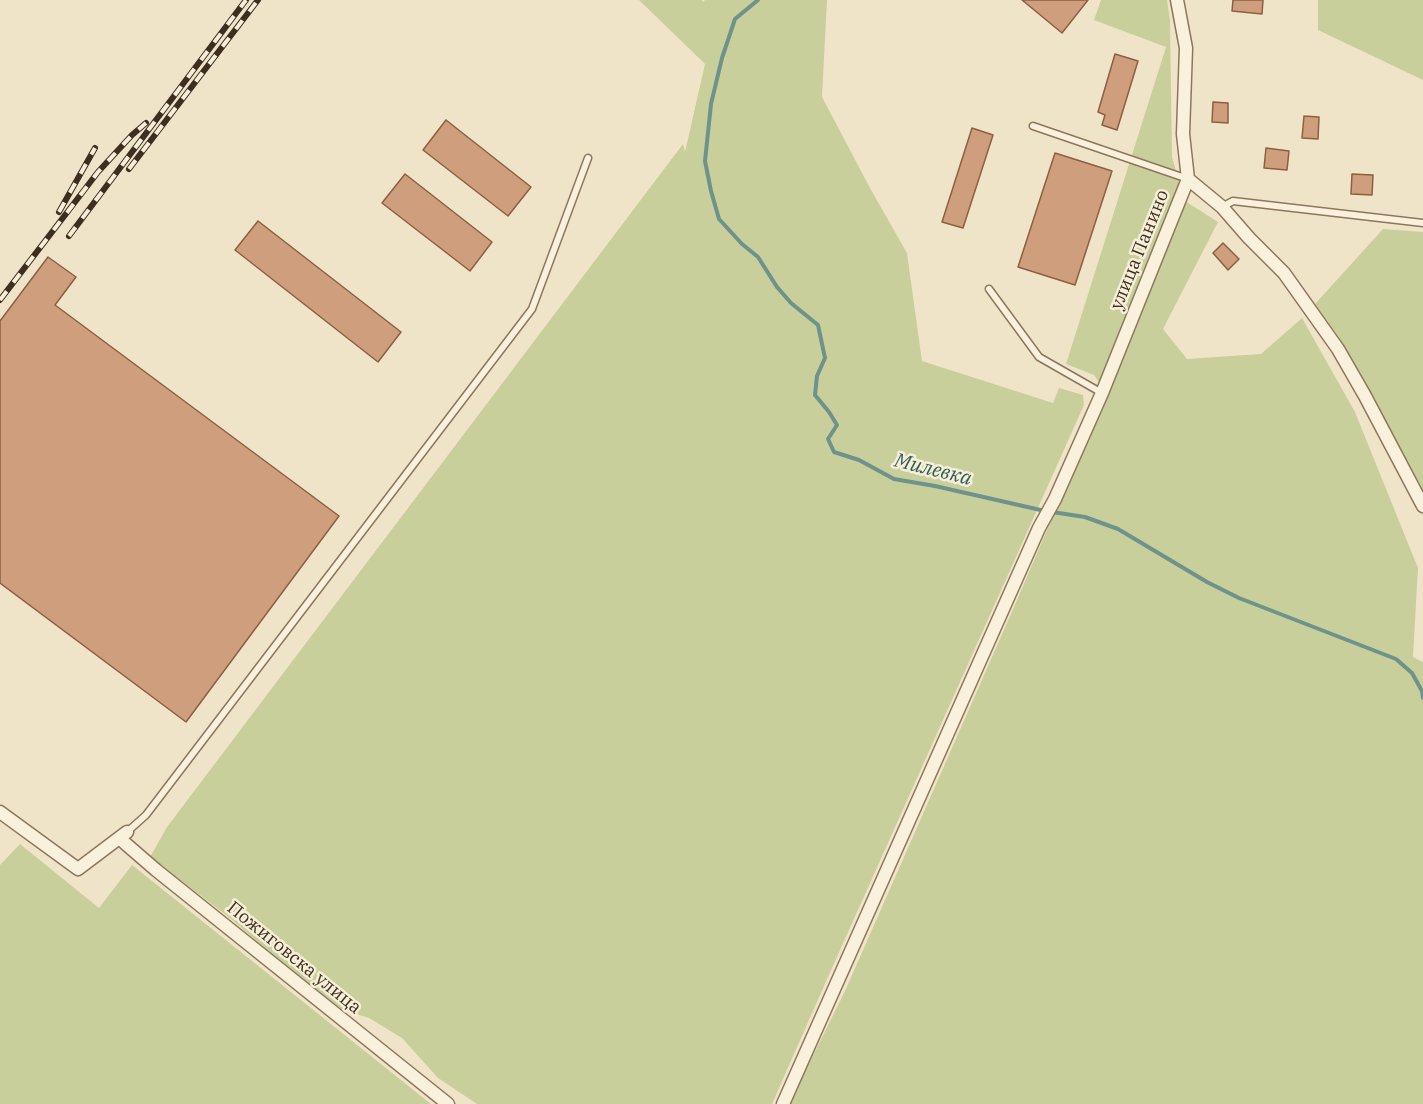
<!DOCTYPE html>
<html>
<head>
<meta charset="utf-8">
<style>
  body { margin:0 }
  canvas { display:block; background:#f0e4c8 }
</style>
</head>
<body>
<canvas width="1423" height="1104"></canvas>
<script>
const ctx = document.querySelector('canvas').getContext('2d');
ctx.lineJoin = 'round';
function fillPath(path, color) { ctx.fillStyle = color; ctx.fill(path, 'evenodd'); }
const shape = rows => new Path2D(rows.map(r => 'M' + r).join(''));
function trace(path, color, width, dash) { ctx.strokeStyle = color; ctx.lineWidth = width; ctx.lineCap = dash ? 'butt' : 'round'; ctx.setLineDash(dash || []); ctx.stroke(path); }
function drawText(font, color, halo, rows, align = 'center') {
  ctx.font = font + ' "IBM Plex Serif",serif'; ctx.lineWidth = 5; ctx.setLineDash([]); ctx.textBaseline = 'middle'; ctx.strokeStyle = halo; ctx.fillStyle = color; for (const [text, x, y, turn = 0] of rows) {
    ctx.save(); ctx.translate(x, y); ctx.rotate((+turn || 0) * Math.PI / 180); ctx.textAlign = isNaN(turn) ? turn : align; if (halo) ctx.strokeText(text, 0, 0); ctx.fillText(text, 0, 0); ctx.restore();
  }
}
fillPath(shape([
  [639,0,702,0,703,2,705,0,827,0,822,97,870,188,907,253,922,361,1053,403,1059,388,1083,395,1084,405,828,977,772,1104,477,1104,438,1078,402,1038,369,1018,337,1008,304,982,230,918,150,857,167,827,683,144,685,152,705,64],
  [1101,0,1167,0,1170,20,1172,157,1185,201,1218,222,1163,329,1187,359,1261,354,1302,318,1355,412,1418,568,1413,657,1423,662,1423,1104,789,1104,845,991,1014,607,1106,392,1094,375,1066,364,1166,47,1094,20],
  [1318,0,1423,0,1423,80,1318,30],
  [1383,229,1423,232,1423,490,1339,337,1315,304],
  [20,844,99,908,132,865,431,1104,0,1104,0,865]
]), '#c9cf9b');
trace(shape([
  [758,0,735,19,722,58,711,104,705,161,711,191,719,219,742,244,758,257,777,287,791,303,818,325,825,358,817,376,815,395,829,412,837,425,828,439,834,452,859,460,894,479,935,486,1045,511],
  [1052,512,1085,517,1118,529,1207,582,1239,598,1396,659,1412,673,1422,691,1423,698]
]), '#6f938a', 4);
const building = shape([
  [1022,0,1088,0,1062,33,1022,0],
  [1233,0,1263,0,1262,14,1232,11,1233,0],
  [1115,54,1138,61,1117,130,1102,125,1105,115,1098,112,1115,54],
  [1213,102,1228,103,1228,123,1212,122,1213,102],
  [1304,116,1319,117,1318,139,1302,138,1304,116],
  [446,120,531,187,508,216,423,150,446,120],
  [972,128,993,135,963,228,942,222,972,128],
  [1266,148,1289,151,1287,170,1264,168,1266,148],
  [1055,153,1112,171,1075,285,1018,267,1055,153],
  [405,174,492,242,470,271,382,203,405,174],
  [1352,174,1373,175,1372,195,1351,194,1352,174],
  [258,221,401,332,378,362,235,250,258,221],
  [1223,243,1239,259,1228,270,1213,253,1223,243],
  [48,257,76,277,55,305,339,516,186,722,0,583,0,321,48,257]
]);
fillPath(building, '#cf9f7d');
trace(building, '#8d5f41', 1.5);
const lane = shape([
  [1033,126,1188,179],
  [1222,207,1233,201,1423,223],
  [989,289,1039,357,1102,393],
  [127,832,146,815,532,309,588,158]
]);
const street = shape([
  [1188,179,1222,207,1249,238,1284,273,1338,349,1365,396,1423,506],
  [0,812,78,869,127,832],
  [119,838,156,870,448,1104],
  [783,1104,1039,528,1055,499,1102,393,1188,179,1183,134,1186,48,1177,0]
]);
trace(lane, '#8d765c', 9);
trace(street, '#8d765c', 15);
trace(lane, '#faf1dc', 6);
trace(street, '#faf1dc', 12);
const rail = shape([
  [129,169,258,0],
  [59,212,95,148],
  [69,236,246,0],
  [0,300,98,172,132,135,146,123]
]);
trace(rail, '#3d2e20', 6);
trace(rail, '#f7eed8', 4, [11]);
drawText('18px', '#3d2e20', '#f7eed8', [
  ["улица Панино",1140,250,-68],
  ["Пожиговска улица",294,958,39]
]);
drawText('italic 20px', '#2f5d5a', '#f7eed8', [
  ["Милевка",933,470,14]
]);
</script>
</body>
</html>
